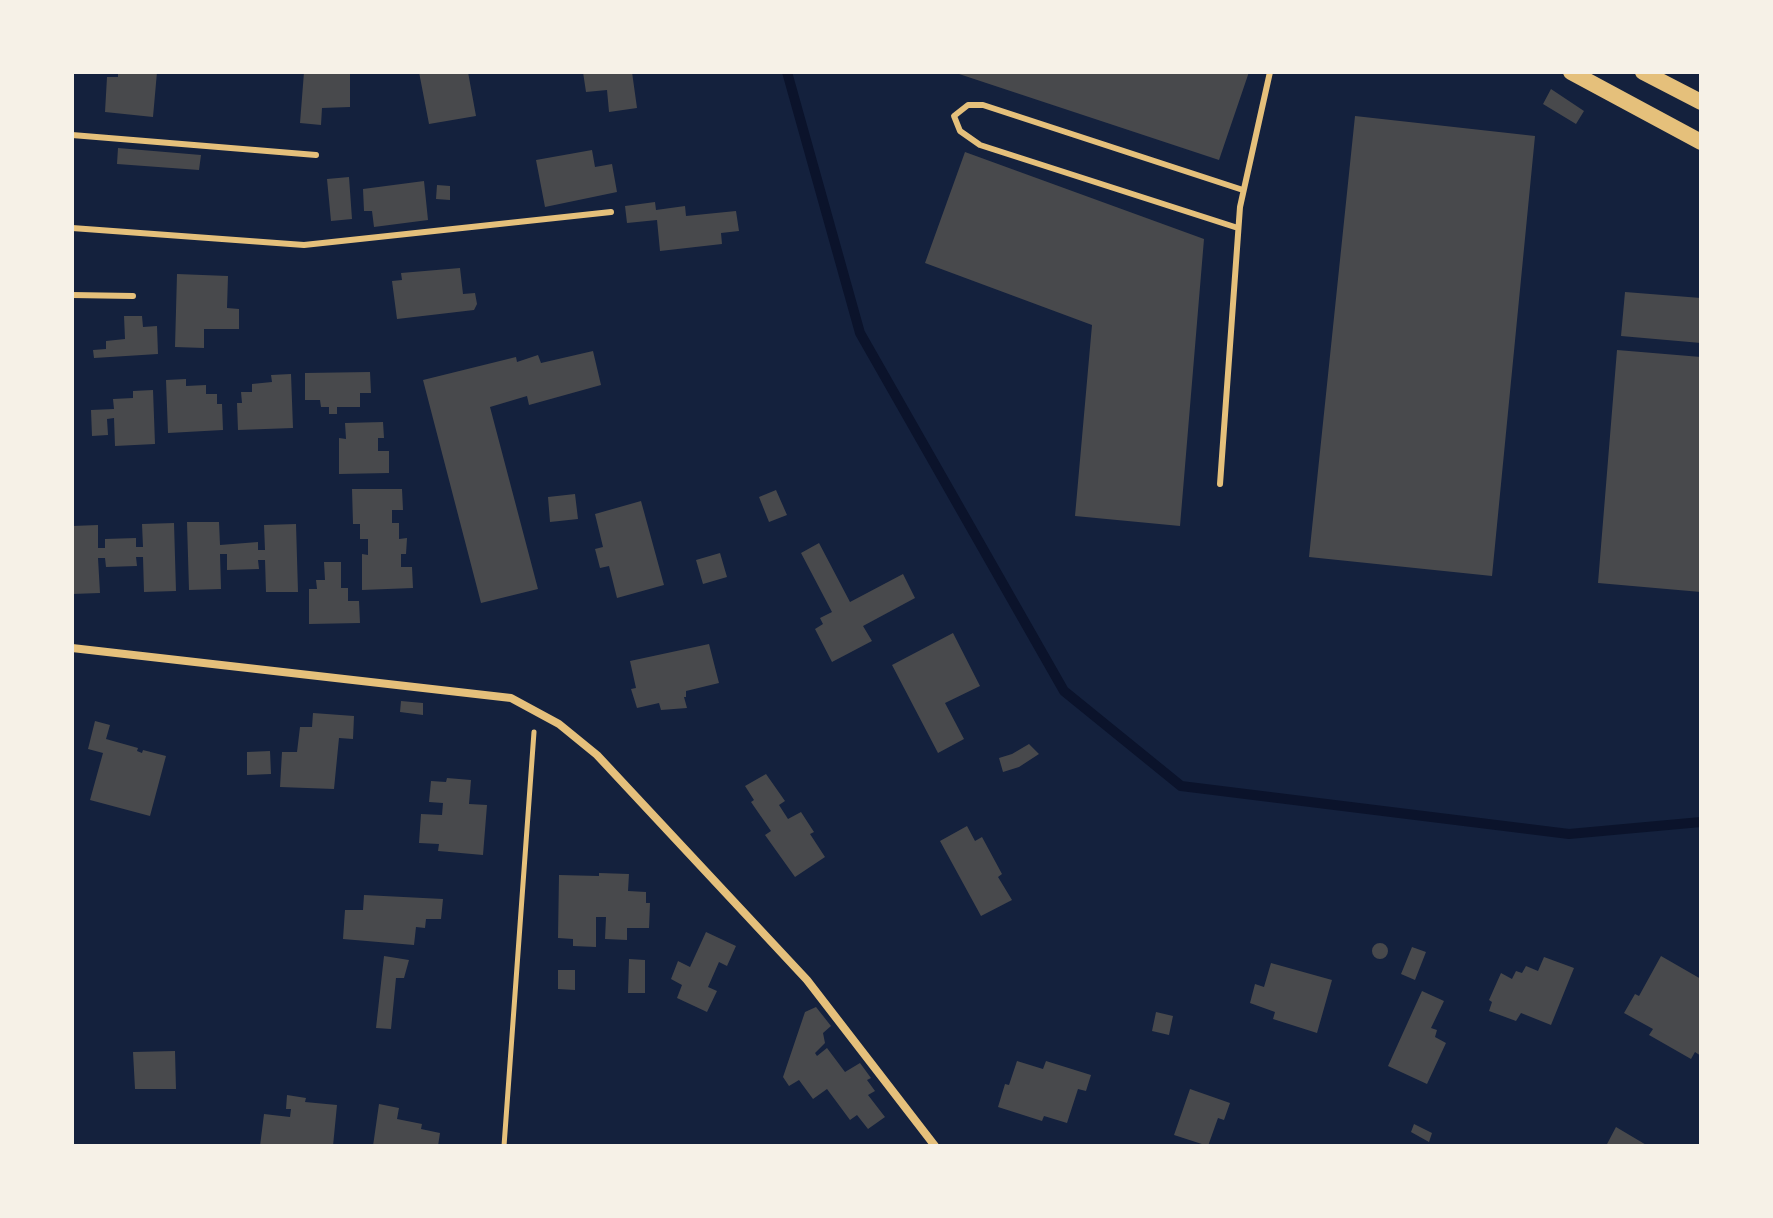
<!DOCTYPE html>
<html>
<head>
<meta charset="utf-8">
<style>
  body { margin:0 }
  #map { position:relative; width:1773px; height:1218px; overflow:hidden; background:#14213d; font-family:"Fira Sans",sans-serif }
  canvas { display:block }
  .frame { position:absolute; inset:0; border:74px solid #f6f1e7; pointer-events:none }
</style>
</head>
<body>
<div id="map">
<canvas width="1773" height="1218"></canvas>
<div class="frame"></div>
</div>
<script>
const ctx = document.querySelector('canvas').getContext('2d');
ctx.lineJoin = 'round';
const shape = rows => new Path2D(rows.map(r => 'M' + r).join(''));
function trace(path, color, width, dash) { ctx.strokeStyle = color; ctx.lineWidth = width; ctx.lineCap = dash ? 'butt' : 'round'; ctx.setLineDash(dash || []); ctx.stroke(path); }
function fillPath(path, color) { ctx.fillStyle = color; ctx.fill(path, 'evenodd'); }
trace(shape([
  [787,72,860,333,1064,691,1181,786,1569,834,1701,822]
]), '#0b132b', 10);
fillPath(shape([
  [118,72,157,72,153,117,105,112,107,77,118,77],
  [304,72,350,72,350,107,322,108,321,125,300,123],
  [419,72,468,72,476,116,429,124],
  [583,72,632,72,637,108,609,112,607,90,586,92],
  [953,72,1249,72,1219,160],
  [1551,89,1584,111,1576,124,1543,104],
  [1355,116,1535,136,1492,576,1309,557],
  [118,148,201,155,199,170,117,164],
  [592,150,595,167,612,164,617,192,545,207,536,160],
  [965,152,1204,239,1180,526,1075,516,1092,325,925,263],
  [349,177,352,219,331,221,327,179],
  [424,181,428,220,374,227,372,211,364,211,363,189],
  [437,185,450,186,450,200,436,199],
  [655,202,656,210,685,206,686,216,736,211,739,231,721,233,722,244,660,251,657,220,627,223,625,206],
  [460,268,463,294,475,293,477,304,474,310,397,319,392,281,402,280,401,273],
  [177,274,228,276,227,308,239,309,239,329,204,329,204,348,175,347],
  [1625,292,1701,298,1701,343,1621,336],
  [124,316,142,316,143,327,157,326,158,354,94,358,93,350,106,349,106,341,125,339],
  [1617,350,1701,357,1701,592,1598,583],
  [593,351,601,385,529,405,527,396,490,407,538,589,481,603,423,380,516,357,517,362,538,355,541,363],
  [370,372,371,393,360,393,360,407,337,407,337,414,329,414,329,407,321,407,320,400,305,400,305,373],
  [291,374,293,428,238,430,237,403,242,403,241,392,252,392,252,384,272,382,271,375],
  [186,379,186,386,206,385,206,394,217,394,217,404,222,404,223,430,168,433,166,380],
  [153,390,155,444,115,446,114,418,107,419,108,435,92,436,91,410,114,409,113,399,133,398,133,391],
  [383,422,384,438,378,438,378,451,389,451,389,473,339,474,339,438,346,439,345,423],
  [352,489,402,489,403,510,392,510,392,523,399,523,399,539,407,538,406,554,401,554,401,567,412,567,413,588,362,590,362,554,368,555,368,539,360,539,360,524,353,524],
  [776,490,787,515,769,522,759,497],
  [575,494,578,519,550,522,548,497],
  [641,501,664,585,617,598,609,566,600,568,595,549,603,547,595,514],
  [187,522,219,522,220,545,258,542,258,550,265,550,264,525,296,524,298,592,266,592,265,560,258,560,259,569,227,570,227,554,220,554,221,589,189,590],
  [174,523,176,591,144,592,143,557,136,557,137,566,106,567,105,558,98,558,100,593,72,594,72,526,98,525,98,548,105,548,105,539,136,538,136,547,143,547,142,524],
  [819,543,850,602,903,574,915,598,863,626,872,641,832,662,815,629,823,624,820,618,832,612,801,553],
  [720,553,727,577,703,584,696,560],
  [324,562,341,562,341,588,348,588,348,601,359,601,360,623,309,624,309,589,317,589,316,580,325,580],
  [953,633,980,686,945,703,964,739,938,753,892,665],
  [709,644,719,683,686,691,686,697,684,697,687,708,661,710,659,703,637,708,631,689,636,688,630,661],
  [401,701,423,703,423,715,400,712],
  [313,713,354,716,353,739,339,738,334,789,280,787,282,752,297,752,300,727,312,727],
  [95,721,110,725,106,739,138,748,137,751,142,753,143,750,166,756,150,816,90,800,103,753,88,749],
  [1029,744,1039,754,1019,767,1003,772,999,758,1012,754],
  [270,751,271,774,247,775,247,752],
  [766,774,785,801,779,805,788,819,801,812,814,832,810,834,825,857,795,877,765,835,771,831,751,802,754,800,745,786],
  [447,778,471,780,469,804,487,805,483,855,438,851,439,844,419,843,421,814,442,815,443,803,429,802,431,781,446,782],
  [967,826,975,841,982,837,1002,874,998,877,1012,900,981,916,940,841],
  [599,873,629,874,628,891,646,892,646,903,650,903,649,928,627,928,627,940,605,939,606,917,596,917,596,947,573,946,573,939,558,938,559,875,599,876],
  [364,895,443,899,441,919,426,919,425,928,416,927,414,945,343,939,345,910,363,910],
  [706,932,736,946,727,966,719,962,708,987,717,991,707,1012,677,998,682,985,671,979,678,961,690,967],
  '1372 951a8 8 0 1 1 16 0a8 8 0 1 1-16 0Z',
  [1412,947,1426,952,1415,980,1401,974],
  [384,956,409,960,404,978,396,978,391,1029,376,1028],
  [1661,956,1701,979,1701,1056,1695,1052,1691,1059,1649,1035,1653,1029,1624,1013,1635,994,1639,996],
  [1544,957,1574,968,1551,1025,1521,1013,1516,1021,1489,1011,1492,1002,1489,1000,1501,973,1512,979,1516,971,1522,973,1526,966,1538,971],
  [629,959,645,960,645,993,628,993],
  [1271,963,1332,980,1317,1033,1273,1019,1275,1012,1250,1003,1255,984,1264,987],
  [558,970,575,970,575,990,558,989],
  [1422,991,1444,1001,1431,1028,1437,1030,1435,1037,1446,1043,1427,1084,1388,1066],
  [816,1007,831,1026,823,1033,825,1043,815,1053,817,1056,827,1048,845,1072,860,1063,871,1078,867,1080,875,1091,868,1095,885,1117,868,1129,857,1115,850,1120,827,1089,813,1099,799,1080,789,1086,783,1077,805,1012],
  [1156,1012,1173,1016,1169,1035,1152,1031],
  [175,1051,176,1089,135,1089,133,1052],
  [1017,1061,1043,1069,1046,1061,1091,1075,1086,1091,1078,1089,1067,1123,1044,1116,1042,1121,998,1107,1005,1084,1009,1085],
  [1190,1089,1230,1103,1224,1120,1218,1118,1208,1146,1174,1135],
  [287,1095,306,1098,305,1102,337,1105,333,1146,260,1146,264,1114,290,1117,291,1109,286,1109],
  [379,1104,399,1108,397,1119,422,1124,421,1129,440,1133,438,1146,373,1146],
  [1414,1124,1432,1133,1429,1142,1411,1132],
  [1616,1127,1648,1146,1606,1146]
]), '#48494c');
trace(shape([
  [504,1146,534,732]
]), '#e5c07b', 5);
trace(shape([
  [72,135,316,155],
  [72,228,304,245,611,212],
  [1238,228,980,145,960,131,954,116,968,105,983,105,1243,190],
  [72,295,133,296],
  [1220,484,1240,207,1270,72]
]), '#e5c07b', 6);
trace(shape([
  [72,648,511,698,559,724,597,755,807,980,935,1146]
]), '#e5c07b', 8);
trace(shape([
  [1571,72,1701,142],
  [1643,72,1701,102]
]), '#e5c07b', 16);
</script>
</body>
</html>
